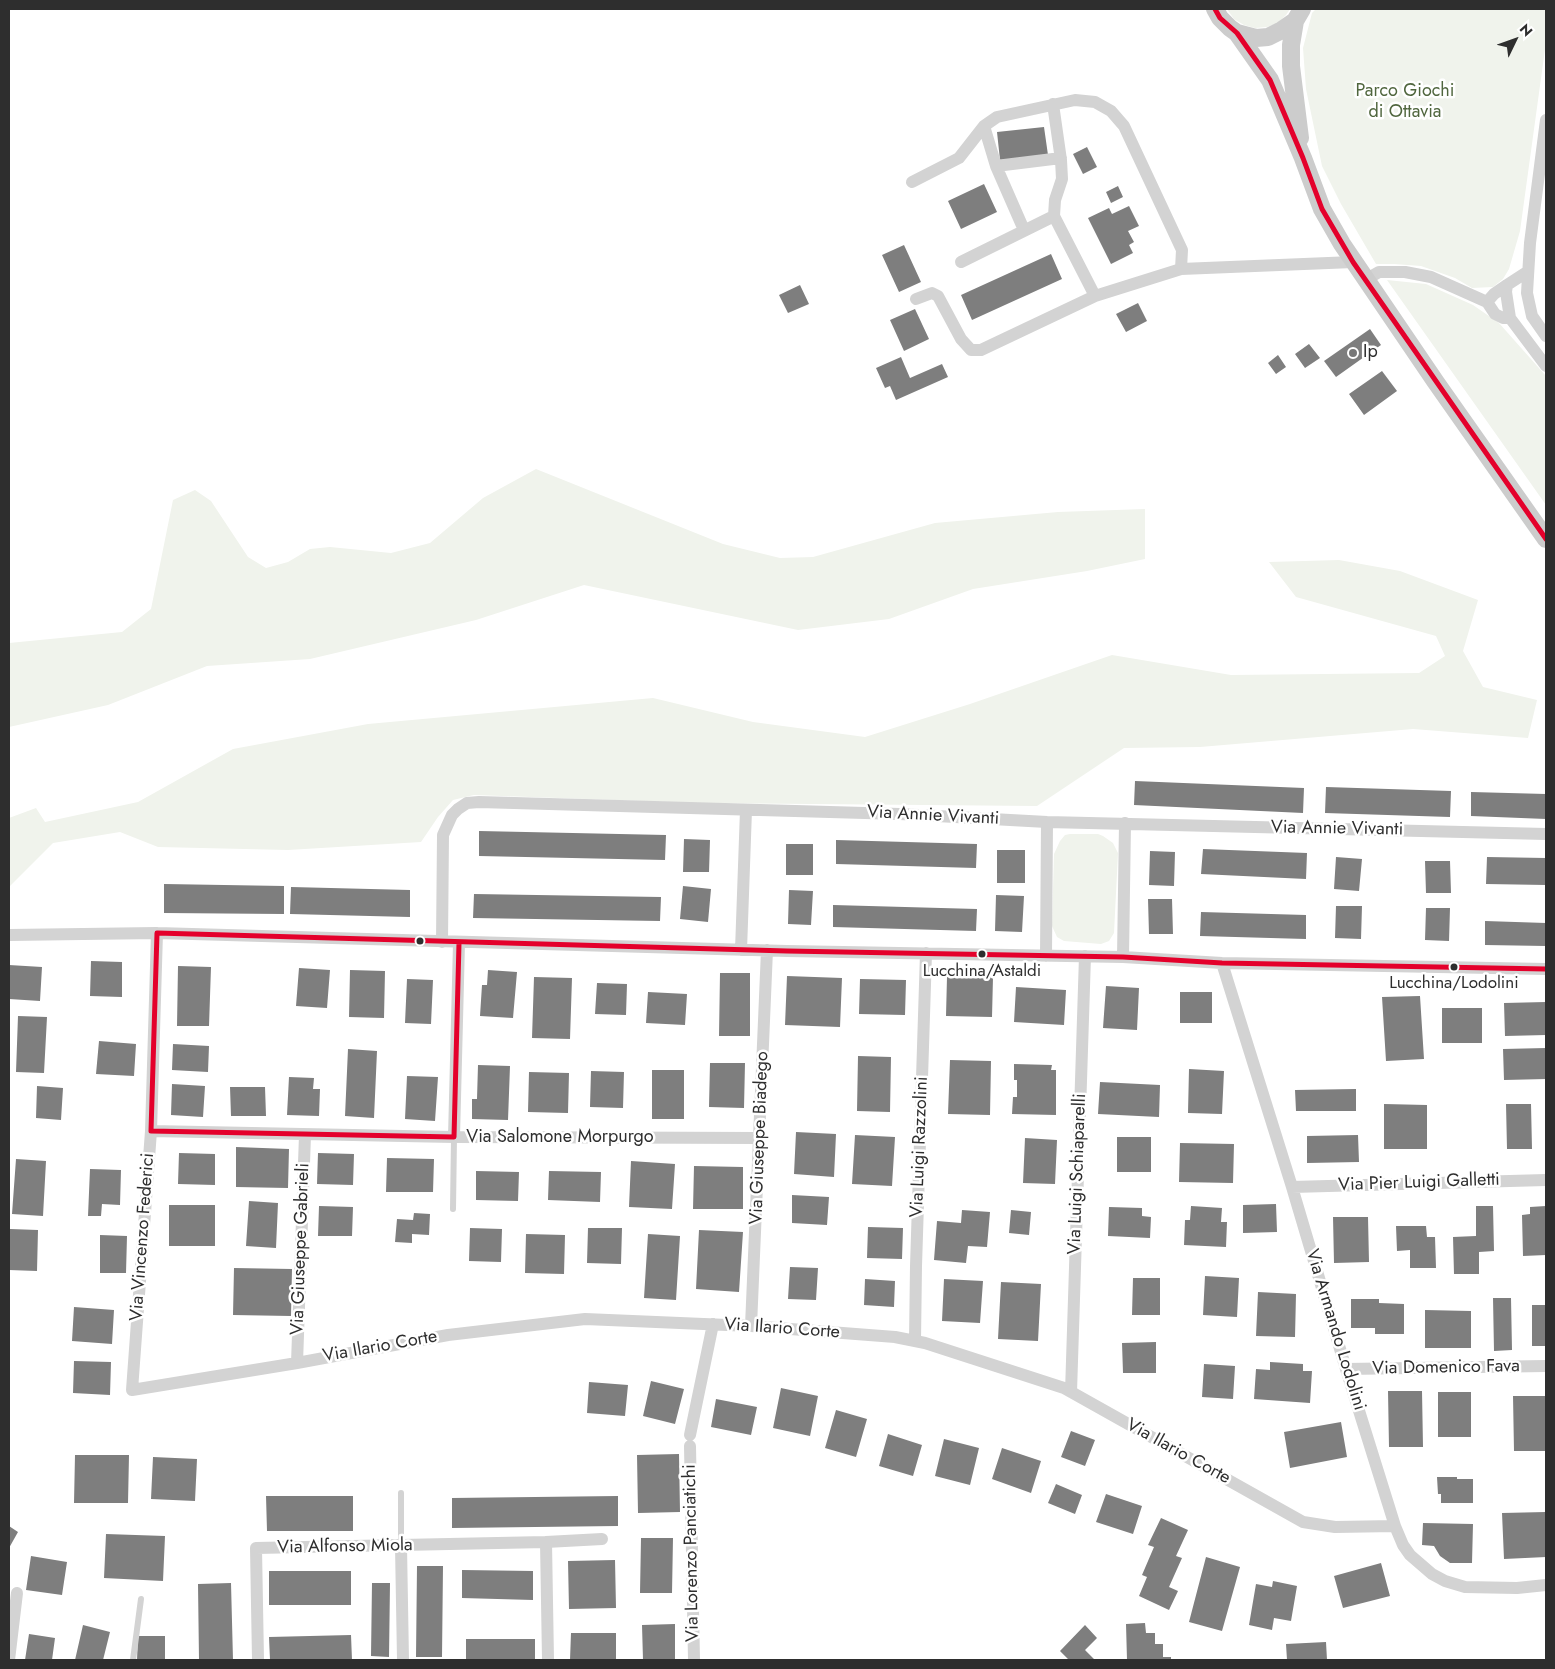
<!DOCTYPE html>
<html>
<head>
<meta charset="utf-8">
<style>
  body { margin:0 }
  #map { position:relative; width:1555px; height:1669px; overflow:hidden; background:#fff; font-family:Jost,sans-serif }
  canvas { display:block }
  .frame { position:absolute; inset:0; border:10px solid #2e2e2e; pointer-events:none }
  .north { position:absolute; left:1490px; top:15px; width:50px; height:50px; -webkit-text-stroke:4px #fff; paint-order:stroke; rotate:48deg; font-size:14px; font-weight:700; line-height:20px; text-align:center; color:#2e2e2e }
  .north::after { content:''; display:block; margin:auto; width:18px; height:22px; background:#2e2e2e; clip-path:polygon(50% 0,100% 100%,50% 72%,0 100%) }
</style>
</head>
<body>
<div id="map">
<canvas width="1555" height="1669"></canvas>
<div class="frame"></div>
<div class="north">N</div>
</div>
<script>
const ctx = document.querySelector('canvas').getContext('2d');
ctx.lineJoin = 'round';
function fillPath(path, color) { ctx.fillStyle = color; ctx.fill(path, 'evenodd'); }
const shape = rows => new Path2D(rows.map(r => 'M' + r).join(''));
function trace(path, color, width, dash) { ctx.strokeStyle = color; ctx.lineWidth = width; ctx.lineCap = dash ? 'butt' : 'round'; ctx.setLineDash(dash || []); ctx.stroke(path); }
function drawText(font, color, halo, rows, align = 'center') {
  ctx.font = font + ' Jost,sans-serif'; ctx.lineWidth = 5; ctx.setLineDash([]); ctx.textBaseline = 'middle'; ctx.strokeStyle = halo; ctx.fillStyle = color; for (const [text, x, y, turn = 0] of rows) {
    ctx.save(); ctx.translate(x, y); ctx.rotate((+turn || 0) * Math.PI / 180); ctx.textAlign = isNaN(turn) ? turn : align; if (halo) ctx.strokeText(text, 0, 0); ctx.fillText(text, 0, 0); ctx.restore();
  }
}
fillPath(shape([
  [1227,9,1290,9,1286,15,1278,23,1267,27,1255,28,1244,25,1234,19],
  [1316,9,1546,9,1546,42,1520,231,1509,269,1503,279,1493,287,1472,288,1455,278,1421,266,1394,264,1376,264,1341,204,1322,166,1306,89,1303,48,1312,13],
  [1387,280,1426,284,1473,305,1499,323,1546,376,1546,505],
  [536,469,723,544,780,558,813,557,935,523,1058,512,1145,509,1145,559,1087,571,973,589,889,619,798,630,584,585,476,620,310,659,207,666,108,705,9,727,9,643,122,632,151,609,173,500,195,490,211,501,248,557,266,568,288,562,310,549,330,547,391,553,430,543,483,498],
  [1339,560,1400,571,1478,600,1463,651,1483,687,1537,700,1528,738,1413,729,1200,747,1124,748,1037,806,699,803,474,795,453,800,438,817,421,842,288,850,158,847,120,832,53,843,9,887,9,818,36,808,45,822,138,802,233,749,368,724,653,698,753,722,865,737,970,704,1112,655,1231,675,1419,673,1445,656,1436,636,1296,597,1269,562],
  [1070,834,1098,834,1103,836,1113,843,1118,853,1114,933,1109,941,1101,944,1064,941,1057,937,1052,926,1054,854,1060,841,1065,835]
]), '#f0f3ec');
fillPath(shape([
  [1044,127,1048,155,1000,160,997,132],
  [1087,147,1097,167,1083,174,1073,154],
  [984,184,997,212,961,229,948,201],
  [1118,186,1123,197,1111,203,1106,192],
  [1129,206,1139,226,1128,231,1134,242,1129,245,1133,253,1111,264,1088,218,1109,208,1112,214],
  [904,245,921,282,899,292,882,255],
  [1051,254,1062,279,972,320,961,295],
  [800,285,809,304,788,313,779,295],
  [1138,303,1147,321,1126,332,1116,314],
  [915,309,929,339,904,351,890,320],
  [1370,329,1381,345,1336,377,1324,361],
  [1309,344,1320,358,1305,368,1295,354],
  [1278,355,1286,367,1276,374,1268,363],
  [901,357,910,378,942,364,948,377,896,400,890,386,885,388,876,368],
  [1382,371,1397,391,1364,415,1349,394],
  [1135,781,1304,788,1303,813,1134,805],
  [1326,787,1451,791,1450,817,1325,813],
  [1471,792,1546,794,1546,819,1471,816],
  [479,831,666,835,665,860,479,856],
  [684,839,710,840,709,872,683,872],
  [836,840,977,844,976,868,836,864],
  [786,844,813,844,813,875,786,875],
  [1203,849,1307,853,1306,879,1201,874],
  [997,850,1025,850,1025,883,997,883],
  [1150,851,1175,852,1174,886,1149,885],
  [1336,857,1362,859,1359,891,1334,889],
  [1487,857,1546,858,1546,885,1486,884],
  [1425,861,1450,861,1451,893,1426,893],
  [164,884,284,886,284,914,164,913],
  [683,886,711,889,708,922,680,919],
  [291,887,410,890,410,917,290,914],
  [789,890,813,891,811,925,788,924],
  [474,894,661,897,660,921,473,918],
  [996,895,1024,896,1022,932,995,931],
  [1148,899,1172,899,1173,934,1149,934],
  [833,905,977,909,976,931,833,927],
  [1336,906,1362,906,1361,939,1335,938],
  [1426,908,1450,908,1449,941,1425,940],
  [1201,912,1306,915,1306,939,1200,936],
  [1485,921,1546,923,1546,946,1485,945],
  [91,961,122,962,122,997,90,996],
  [9,965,42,967,40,1001,9,999],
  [178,966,211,967,209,1026,177,1026],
  [299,968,330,970,327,1008,296,1006],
  [350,970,385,971,384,1018,349,1017],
  [488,970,517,972,513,1018,480,1016,482,985,487,985],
  [720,973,750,973,750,1036,719,1036],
  [787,976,842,978,840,1027,785,1025],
  [534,977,572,978,570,1039,532,1038],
  [947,977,993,977,992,1017,946,1016],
  [407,979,433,980,431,1024,405,1023],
  [860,979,906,980,905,1015,859,1014],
  [597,983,627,984,626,1015,595,1014],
  [1106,986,1139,988,1137,1030,1103,1028],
  [1016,987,1066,990,1064,1025,1014,1022],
  [648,992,687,994,685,1025,646,1023],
  [1180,992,1212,992,1212,1023,1180,1023],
  [1420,996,1424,1059,1386,1061,1382,997],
  [1546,1002,1546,1035,1505,1036,1504,1003],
  [1442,1008,1482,1008,1482,1043,1442,1043],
  [18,1016,47,1017,44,1073,16,1072],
  [99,1041,136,1044,134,1076,96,1074],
  [173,1044,209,1046,208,1072,172,1070],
  [1546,1048,1546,1079,1504,1080,1503,1049],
  [348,1049,377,1051,374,1118,345,1116],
  [858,1056,891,1057,890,1112,857,1111],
  [950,1060,991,1061,990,1115,948,1114],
  [710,1063,745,1063,744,1108,709,1107],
  [1014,1064,1052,1065,1051,1070,1056,1070,1056,1115,1012,1114,1013,1097,1017,1097,1017,1080,1014,1080],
  [478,1065,510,1066,508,1120,472,1119,472,1099,477,1099],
  [1189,1069,1224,1071,1222,1114,1188,1113],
  [652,1070,684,1070,684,1119,652,1119],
  [591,1071,624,1072,623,1108,590,1107],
  [529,1072,569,1073,568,1113,528,1112],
  [407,1076,438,1077,435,1121,405,1119],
  [289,1077,314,1078,313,1089,320,1089,319,1116,287,1115],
  [1100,1082,1160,1085,1159,1117,1098,1114],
  [172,1084,205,1086,203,1117,171,1115],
  [37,1086,63,1088,61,1120,36,1118],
  [230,1087,265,1087,266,1116,231,1116],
  [1356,1089,1356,1111,1296,1111,1295,1090],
  [1384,1104,1427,1105,1427,1149,1384,1149],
  [1506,1104,1531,1104,1532,1149,1507,1149],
  [796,1132,836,1134,834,1177,794,1174],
  [855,1135,895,1137,892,1186,852,1184],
  [1358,1135,1359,1162,1307,1163,1307,1136],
  [1117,1137,1151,1137,1151,1172,1117,1172],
  [1025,1138,1057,1140,1055,1184,1023,1183],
  [1180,1143,1234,1144,1233,1183,1179,1182],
  [236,1147,289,1149,288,1188,236,1187],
  [179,1153,215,1154,215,1185,178,1184],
  [318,1153,354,1154,353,1185,317,1184],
  [387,1158,434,1159,433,1192,386,1192],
  [16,1159,46,1161,43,1216,12,1214],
  [631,1161,675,1164,672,1209,629,1207],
  [694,1166,743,1167,743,1209,693,1209],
  [90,1169,121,1170,120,1205,102,1204,101,1216,88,1216],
  [476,1171,519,1172,518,1201,476,1200],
  [549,1171,601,1172,600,1202,548,1200],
  [792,1195,829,1197,827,1225,792,1223],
  [249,1201,278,1203,276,1248,246,1246],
  [1276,1204,1277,1232,1243,1233,1243,1205],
  [169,1205,215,1205,215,1246,169,1246],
  [319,1206,353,1207,352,1236,318,1236],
  [1191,1206,1222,1208,1221,1222,1227,1222,1226,1247,1184,1245,1185,1220,1190,1220],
  [1476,1206,1493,1206,1494,1251,1479,1252,1479,1274,1454,1274,1453,1237,1476,1236],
  [1546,1206,1546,1255,1523,1256,1522,1215,1530,1214,1530,1207],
  [1109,1207,1142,1208,1142,1216,1151,1217,1150,1238,1108,1236],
  [962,1210,990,1212,987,1247,968,1246,966,1263,934,1260,937,1221,961,1223],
  [1011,1210,1031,1212,1029,1235,1009,1233],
  [414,1213,430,1214,429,1235,412,1234,412,1243,395,1242,397,1219,413,1220],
  [1333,1217,1368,1217,1369,1262,1334,1263],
  [1396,1226,1426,1226,1427,1237,1435,1237,1436,1268,1410,1268,1410,1250,1397,1251],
  [868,1227,903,1228,902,1259,867,1258],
  [470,1228,502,1229,501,1262,469,1261],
  [588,1228,622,1228,621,1264,587,1263],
  [10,1229,38,1230,37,1271,9,1270],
  [699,1230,743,1232,739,1292,696,1289],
  [526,1234,565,1235,564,1274,525,1273],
  [648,1234,680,1236,676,1300,644,1298],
  [100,1235,127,1236,126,1273,100,1273],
  [790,1267,818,1268,816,1300,788,1299],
  [234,1268,292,1269,291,1316,233,1315],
  [1205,1276,1239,1278,1237,1317,1203,1315],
  [1133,1278,1160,1278,1160,1315,1132,1315],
  [865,1279,895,1281,894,1307,864,1305],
  [944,1279,983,1281,980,1323,942,1321],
  [1001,1282,1041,1284,1038,1341,998,1339],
  [1258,1292,1296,1294,1295,1337,1256,1336],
  [1493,1298,1511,1298,1512,1350,1494,1351],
  [1351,1299,1379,1299,1379,1303,1404,1304,1404,1334,1375,1334,1375,1328,1351,1328],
  [1532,1305,1546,1305,1546,1346,1532,1346],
  [74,1307,114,1310,112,1344,72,1341],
  [1425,1310,1471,1311,1471,1348,1425,1348],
  [1156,1342,1156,1373,1123,1373,1122,1343],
  [74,1361,111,1362,110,1395,73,1393],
  [1270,1362,1303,1364,1303,1371,1312,1371,1310,1403,1254,1399,1256,1369,1270,1370],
  [1204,1364,1235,1366,1233,1399,1202,1397],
  [651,1381,684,1389,675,1424,643,1416],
  [589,1382,628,1385,625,1416,587,1413],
  [781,1388,818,1396,810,1436,773,1428],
  [1388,1391,1422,1391,1423,1447,1389,1447],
  [1438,1392,1471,1392,1471,1437,1438,1437],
  [1513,1396,1546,1396,1546,1451,1514,1451],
  [716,1399,757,1407,751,1435,711,1427],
  [836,1410,867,1419,856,1457,825,1448],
  [1341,1422,1347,1457,1290,1468,1284,1432],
  [1071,1431,1095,1440,1085,1466,1061,1457],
  [888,1434,922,1445,913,1476,879,1466],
  [944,1439,979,1448,970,1485,935,1476],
  [1002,1448,1041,1461,1031,1493,992,1479],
  [679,1454,680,1512,638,1513,637,1455],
  [75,1455,129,1455,128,1503,74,1503],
  [153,1457,197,1459,195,1501,151,1499],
  [1437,1477,1457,1477,1457,1479,1473,1479,1473,1503,1441,1503,1441,1494,1438,1494],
  [1056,1484,1082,1495,1075,1514,1048,1503],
  [1106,1494,1142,1506,1133,1534,1096,1522],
  [266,1496,353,1496,353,1531,267,1531],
  [618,1496,618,1526,452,1528,452,1498],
  [1546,1512,1546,1557,1504,1559,1502,1513],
  [1161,1518,1188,1530,1176,1556,1182,1558,1169,1587,1178,1591,1169,1610,1139,1596,1147,1577,1142,1575,1154,1547,1148,1545],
  [1423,1523,1473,1524,1472,1563,1450,1563,1440,1556,1434,1546,1422,1545],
  [9,1526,18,1532,9,1548],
  [106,1534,165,1536,163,1581,104,1578],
  [641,1538,673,1538,672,1593,640,1593],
  [31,1556,67,1562,62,1595,26,1590],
  [1206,1557,1240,1567,1222,1631,1189,1622],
  [615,1560,616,1608,569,1609,568,1561],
  [1381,1563,1390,1596,1343,1608,1334,1576],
  [417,1566,443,1566,442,1657,416,1657],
  [462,1570,533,1571,533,1600,462,1598],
  [269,1571,351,1571,351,1605,269,1605],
  [1273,1581,1297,1586,1291,1621,1274,1618,1272,1630,1249,1625,1256,1584,1272,1587],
  [231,1583,233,1660,199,1660,198,1584],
  [372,1583,390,1583,389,1657,371,1656],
  [1145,1623,1146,1633,1155,1633,1155,1644,1163,1644,1163,1657,1171,1657,1171,1660,1127,1660,1126,1624],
  [675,1624,675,1660,643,1660,642,1625],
  [83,1625,110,1632,103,1660,75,1660],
  [1085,1625,1097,1638,1085,1650,1095,1660,1069,1660,1060,1651],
  [571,1633,616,1633,616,1660,570,1660],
  [29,1634,55,1638,52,1660,25,1660],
  [351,1635,352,1660,270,1660,269,1637],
  [138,1636,165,1636,165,1660,137,1660],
  [466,1639,535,1639,535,1660,466,1660],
  [1326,1642,1327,1660,1287,1660,1286,1644]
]), '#7e7e7e');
trace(shape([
  [453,1209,454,1137],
  [401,1493,401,1546],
  [133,1660,141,1599]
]), '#d3d3d3', 6);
trace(shape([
  [1053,104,1061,160,1062,179,1055,200,1054,216],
  [1546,120,1530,243,1527,293,1532,316,1546,336],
  [984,126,996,166,1061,158],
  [996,166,1024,230],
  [912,182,959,158,984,126,997,117,1075,100,1095,102,1111,111,1124,126,1182,250,1181,269],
  [961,262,1054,216,1095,296],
  [1527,272,1507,285,1506,292,1510,318,1546,366],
  [1365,280,1379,272,1405,272,1431,277,1487,302],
  [1507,285,1494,294,1487,302,1495,314,1503,318,1510,318],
  [916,299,932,293,938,296,961,339,971,350,981,350,1095,296,1181,269,1353,262],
  [157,933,151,1131,132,1390,297,1363,448,1335,585,1319,751,1326,895,1337,925,1343,1064,1388,1303,1522,1335,1527,1395,1526],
  [9,935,157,933,787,951,1123,957,1222,963,1546,969],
  [442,942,443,835,452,815,458,809,467,803,479,802,900,814,1047,822,1546,834],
  [741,950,746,810],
  [1046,956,1047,822],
  [1123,957,1125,823],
  [1222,963,1292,1187,1346,1369,1395,1526,1403,1545,1410,1555,1432,1574,1445,1581,1465,1587,1517,1588,1546,1585],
  [151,1131,454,1137,760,1138],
  [454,1137,459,943],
  [1292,1187,1546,1180],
  [751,1326,767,950],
  [915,1341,916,1266,926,953],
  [297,1363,305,1135],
  [1346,1369,1546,1366],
  [1071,1392,1085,956],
  [690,1435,713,1324],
  [690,1446,694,1660],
  [546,1542,602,1539],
  [401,1546,403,1660],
  [9,1660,17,1593],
  [258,1660,256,1548,546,1542,548,1660]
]), '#d3d3d3', 12);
trace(shape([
  [1215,9,1220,18,1230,28,1237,33,1256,38,1268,37,1282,30,1295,21,1302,9],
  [1295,21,1291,45,1291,66,1300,138],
  [1237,33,1270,80,1303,158,1322,209,1342,244,1435,381,1546,539]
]), '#ccc', 18);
trace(shape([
  [1215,9,1220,18,1237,33,1270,80,1303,158,1322,209,1353,262,1546,539],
  [459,943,454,1137,151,1131,157,933,787,951,1123,957,1222,963,1546,969]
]), '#e4002b', 5);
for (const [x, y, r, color] of [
  [1353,353,5,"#777"],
  [420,941,4.5,"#2e2e2e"],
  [982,954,4.5,"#2e2e2e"],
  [1454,967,4.5,"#2e2e2e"]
]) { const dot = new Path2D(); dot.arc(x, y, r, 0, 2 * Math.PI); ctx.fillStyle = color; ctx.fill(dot); trace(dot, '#fff', 2); }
drawText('17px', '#2e2e2e', '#fff', [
  ["Lucchina/Astaldi",982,972],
  ["Lucchina/Lodolini",1454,984]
]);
drawText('18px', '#50663e', '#fff', [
  ["Parco Giochi",1405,92],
  ["di Ottavia",1405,113]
]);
drawText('18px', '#2e2e2e', '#fff', [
  ["Ip",1363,353]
], 'left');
drawText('18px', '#2e2e2e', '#fff', [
  ["Via Annie Vivanti",933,816,3],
  ["Via Annie Vivanti",1337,829,1],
  ["Via Salomone Morpurgo",560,1138],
  ["Via Giuseppe Biadego",760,1138,-88],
  ["Via Luigi Razzolini",920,1147,-88],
  ["Via Luigi Schiaparelli",1078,1174,-88],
  ["Via Pier Luigi Galletti",1419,1183,-2],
  ["Via Vincenzo Federici",143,1237,-86],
  ["Via Giuseppe Gabrieli",301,1249,-88],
  ["Via Ilario Corte",782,1329,4],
  ["Via Armando Lodolini",1335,1330,73],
  ["Via Ilario Corte",380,1347,-10],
  ["Via Domenico Fava",1446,1368,-1],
  ["Via Ilario Corte",1178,1452,29],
  ["Via Alfonso Miola",345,1547,-1],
  ["Via Lorenzo Panciatichi",692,1553,-91]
]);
</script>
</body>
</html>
